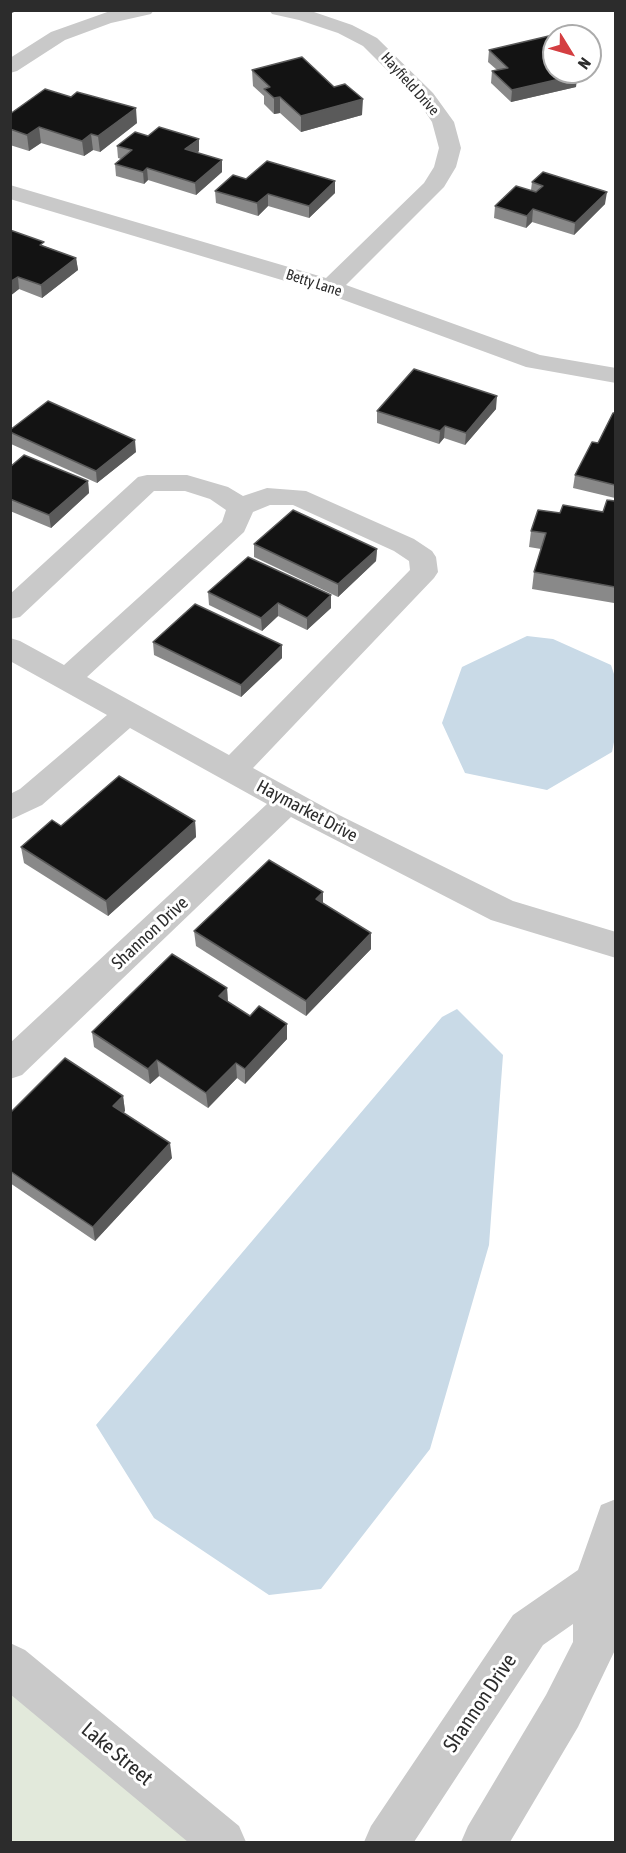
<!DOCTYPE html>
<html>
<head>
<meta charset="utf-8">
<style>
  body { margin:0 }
  #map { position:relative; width:626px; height:1853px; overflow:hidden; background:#fff; font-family:"Asap Condensed",sans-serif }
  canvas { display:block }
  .frame { position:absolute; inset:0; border:12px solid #2c2c2c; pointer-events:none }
  .north { position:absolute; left:542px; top:24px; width:60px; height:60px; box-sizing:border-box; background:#fff; border:2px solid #ababab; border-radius:50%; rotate:127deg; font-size:16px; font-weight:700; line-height:24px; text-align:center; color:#2c2c2c }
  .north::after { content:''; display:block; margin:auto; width:21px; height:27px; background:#d43e41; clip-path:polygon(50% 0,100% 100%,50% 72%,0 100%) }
</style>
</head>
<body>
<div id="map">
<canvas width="626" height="1853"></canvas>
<div class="frame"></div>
<div class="north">N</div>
</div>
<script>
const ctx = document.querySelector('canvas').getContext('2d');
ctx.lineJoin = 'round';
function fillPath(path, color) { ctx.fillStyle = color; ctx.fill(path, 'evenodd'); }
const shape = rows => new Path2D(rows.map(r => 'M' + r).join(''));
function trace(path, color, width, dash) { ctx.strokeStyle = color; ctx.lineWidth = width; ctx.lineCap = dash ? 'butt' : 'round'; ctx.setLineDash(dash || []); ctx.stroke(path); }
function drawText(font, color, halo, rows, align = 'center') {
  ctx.font = font + ' "Asap Condensed",sans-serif'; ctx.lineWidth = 6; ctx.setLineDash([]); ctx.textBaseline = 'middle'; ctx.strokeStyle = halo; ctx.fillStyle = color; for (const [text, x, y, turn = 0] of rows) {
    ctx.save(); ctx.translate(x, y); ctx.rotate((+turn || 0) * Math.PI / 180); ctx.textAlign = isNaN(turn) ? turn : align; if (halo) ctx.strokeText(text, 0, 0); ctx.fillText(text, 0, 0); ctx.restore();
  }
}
fillPath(shape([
  [11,1675,209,1842,11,1842]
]), '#e2e9db');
fillPath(shape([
  [527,636,553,639,611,665,615,677,615,737,612,752,547,790,465,773,442,723,462,667],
  [457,1009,503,1055,489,1245,430,1449,321,1589,269,1595,154,1518,96,1425,442,1017]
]), '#c9dae7');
fillPath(shape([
  [113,10,154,10,151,14,111,23,65,40,17,71,10,73,10,58,51,32,113,10],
  [269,10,311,11,352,25,377,38,433,93,454,122,461,148,456,167,444,187,346,285,540,355,616,368,616,383,526,367,322,292,10,199,10,185,326,278,424,183,434,167,439,148,432,122,418,101,363,46,338,33,299,20,272,14,269,10],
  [147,475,187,475,228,487,243,496,267,488,306,491,414,539,432,551,436,557,438,572,434,578,253,768,335,813,513,901,616,932,616,958,491,920,291,817,22,1075,10,1079,10,1043,267,804,130,728,42,805,10,820,10,794,20,789,107,715,10,661,10,638,20,641,64,665,222,522,226,510,210,499,185,491,154,491,20,617,10,619,10,594,138,477,147,475],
  [270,505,293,505,394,551,409,561,410,570,229,755,87,677,244,532,253,512,270,505],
  [616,1499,616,1648,578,1727,510,1842,461,1842,468,1826,546,1695,573,1642,573,1624,543,1645,414,1842,364,1842,371,1826,513,1615,578,1570,601,1505,616,1499],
  [10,1643,25,1650,239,1826,246,1842,188,1842,10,1694,10,1643]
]), '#c9c9c9');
fillPath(shape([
  [489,50,554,72,577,75,576,87,511,102,491,83,492,71,497,70,488,62],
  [252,70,362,115,301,132,280,113,274,114,264,104,264,96,253,86],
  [10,114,137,123,100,152,93,150,84,156,41,143,29,151,10,145],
  [117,146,199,151,197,153,222,172,196,195,148,180,144,184,116,176,115,164,121,159,118,158],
  [246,179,335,181,335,193,309,218,268,206,258,216,216,203,215,191],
  [532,182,605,204,574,235,532,222,526,228,494,218,495,206,531,190],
  [10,230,44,246,76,258,78,270,42,298,19,289,10,296],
  [496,409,465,445,444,438,439,444,377,423,377,411],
  [615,413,615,498,573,488,575,475,598,443],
  [10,430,136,452,97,483,11,444],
  [10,467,88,481,89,493,51,528,10,511],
  [615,501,615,598,614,603,532,589,534,572,541,549,529,547,531,531,560,513,603,512],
  [254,544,377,549,376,561,338,597,254,557],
  [208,592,331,595,331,608,307,630,278,616,262,631,209,605],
  [153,642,282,645,282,658,241,697,154,655],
  [195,821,196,837,108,916,24,863,21,847,61,826],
  [323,892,323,904,371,949,306,1016,196,946,194,931],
  [227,988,228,1002,250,1016,287,1024,287,1039,245,1084,237,1078,208,1108,159,1076,150,1084,94,1047,92,1032],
  [123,1096,125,1111,123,1113,172,1158,95,1241,10,1183,10,1113]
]), '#898989');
fillPath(shape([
  [10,10,18,10,10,14],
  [577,75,576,87,511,102,512,90],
  [280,97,280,113,274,114,274,98],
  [363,99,362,115,301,132,301,116],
  [136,108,137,123,100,152,98,136],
  [39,127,41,143,29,151,27,135],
  [91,134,93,150,84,156,82,141],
  [199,139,199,151,186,161,185,149],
  [222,160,222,172,196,195,195,183],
  [147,168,148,180,144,184,143,172],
  [335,181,335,193,309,218,309,206],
  [607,192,605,204,574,235,575,223],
  [268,194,268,206,258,216,257,203],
  [533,209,532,222,526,228,527,216],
  [76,258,78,270,42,298,41,285],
  [18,277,19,289,10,296,10,282],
  [497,396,496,409,465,445,466,433],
  [445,426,444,438,439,444,440,431],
  [135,440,136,452,97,483,96,471],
  [88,481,89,493,51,528,49,515],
  [377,549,376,561,338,597,338,584],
  [331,595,331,608,307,630,307,618],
  [278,603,278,616,262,631,261,618],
  [282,645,282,658,241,697,241,685],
  [195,821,196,837,108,916,106,901],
  [323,892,323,908,316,899],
  [371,933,371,949,306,1016,306,1001],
  [227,988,228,1004,219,996],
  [287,1024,287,1039,245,1084,245,1069],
  [157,1060,159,1076,150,1084,148,1069],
  [236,1063,237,1078,208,1108,206,1093],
  [123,1096,125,1111,115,1121,113,1106],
  [170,1143,172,1158,95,1241,93,1227]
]), '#5a5a5a');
const building = shape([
  [553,35,554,36,554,49,549,50,554,54,554,72,574,72,577,75,512,90,492,71,508,68,489,50,553,35],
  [302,57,334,87,345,84,363,99,301,116,280,97,274,98,264,89,270,87,252,70,302,57],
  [45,89,71,97,77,92,136,108,98,136,91,134,82,141,39,127,27,135,10,129,10,114,45,89],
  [159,127,199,139,185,149,222,160,195,183,147,168,143,172,115,164,132,150,117,146,135,132,148,136,159,127],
  [267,161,335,181,309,206,268,194,257,203,215,191,233,175,246,179,267,161],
  [543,172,607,192,575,223,533,209,527,216,495,206,516,186,536,192,543,186,532,182,543,172],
  [10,230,44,242,40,245,76,258,41,285,18,277,10,282,10,230],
  [414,369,497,396,466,433,445,426,440,431,377,411,414,369],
  [48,401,135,440,96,471,10,432,10,430,48,401],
  [613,413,615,413,615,485,575,475,592,442,598,443,613,413],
  [24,455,88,481,49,515,10,499,10,467,24,455],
  [607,500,615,501,615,587,534,572,546,533,531,531,538,510,560,513,563,505,603,512,607,500],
  [293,510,377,549,338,584,254,544,293,510],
  [248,557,331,595,307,618,278,603,261,618,208,592,248,557],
  [195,604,282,645,241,685,153,642,195,604],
  [119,776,195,821,106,901,21,847,52,820,61,826,119,776],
  [269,860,323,892,316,899,371,933,306,1001,194,931,269,860],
  [172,954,227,988,219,996,250,1016,259,1006,287,1024,245,1069,236,1063,206,1093,157,1060,148,1069,92,1032,172,954],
  [65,1058,123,1096,113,1106,170,1143,93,1227,10,1171,10,1113,65,1058]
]);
fillPath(building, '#131313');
trace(building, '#5a5a5a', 1.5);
drawText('15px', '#2c2c2c', '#fff', [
  ["Hayfield Drive",410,84,48],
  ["Betty Lane",314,283,18]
]);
drawText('18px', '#2c2c2c', '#fff', [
  ["Haymarket Drive",307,811,28],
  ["Shannon Drive",150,933,-43]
]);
drawText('21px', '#2c2c2c', '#fff', [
  ["Shannon Drive",480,1703,-56],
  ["Lake Street",117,1754,40]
]);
</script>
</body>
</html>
